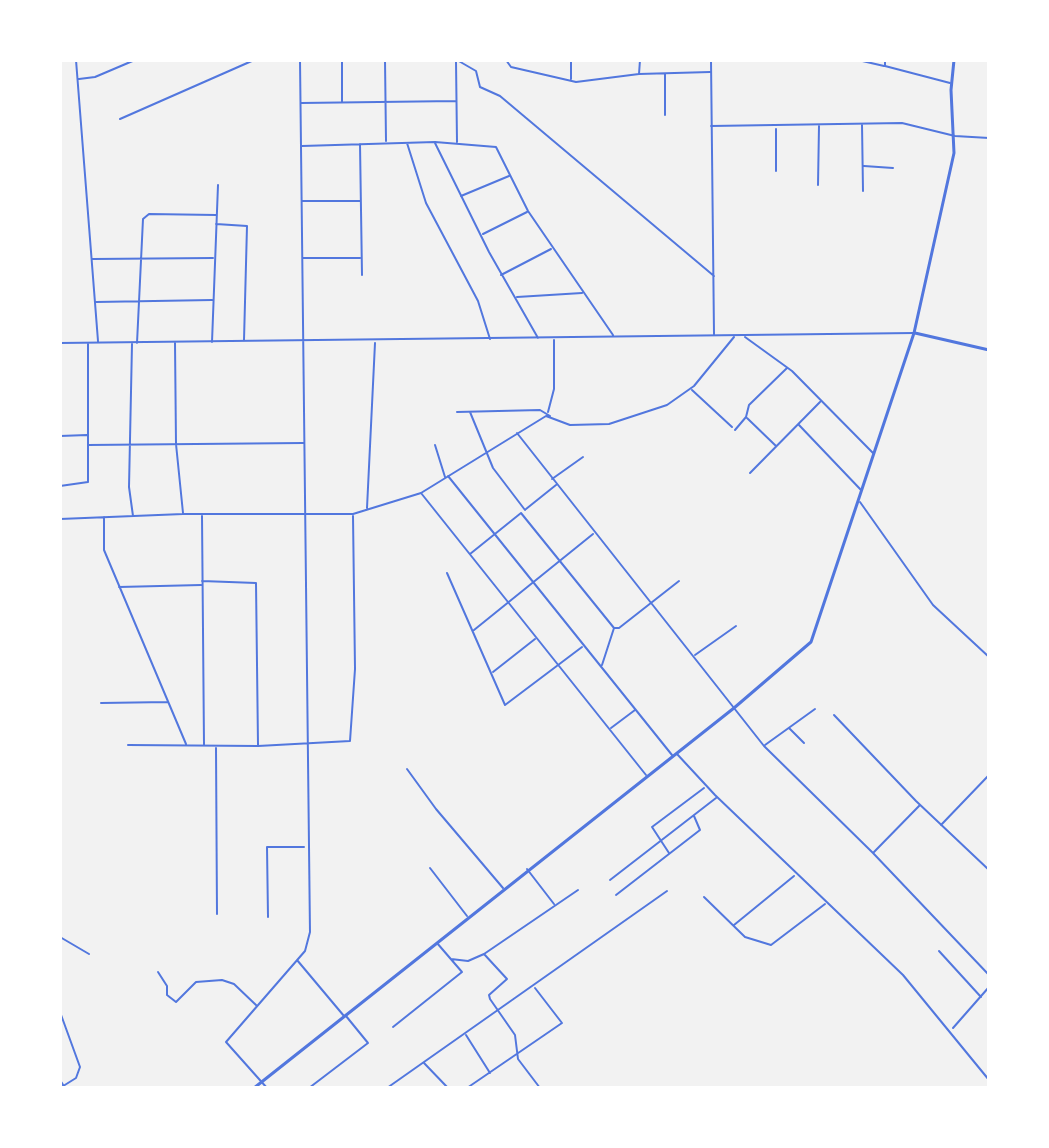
<!DOCTYPE html>
<html>
<head>
<meta charset="utf-8">
<style>
  body { margin:0 }
  #map { position:relative; width:1049px; height:1148px; overflow:hidden; background:#f2f2f2; font-family:"PT Sans Narrow",sans-serif }
  canvas { display:block }
  .frame { position:absolute; inset:0; border:62px solid #fff; pointer-events:none }
</style>
</head>
<body>
<div id="map">
<canvas width="1049" height="1148"></canvas>
<div class="frame"></div>
</div>
<script>
const ctx = document.querySelector('canvas').getContext('2d');
ctx.lineJoin = 'round';
const shape = rows => new Path2D(rows.map(r => 'M' + r).join(''));
function trace(path, color, width, dash) { ctx.strokeStyle = color; ctx.lineWidth = width; ctx.lineCap = dash ? 'butt' : 'round'; ctx.setLineDash(dash || []); ctx.stroke(path); }
trace(shape([
  [76,60,98,341],
  [342,60,342,102],
  [385,60,386,141],
  [457,60,476,71,480,87,500,96,714,276],
  [506,60,511,67,576,82,639,74,710,72],
  [571,60,571,79],
  [711,60,714,334],
  [858,60,884,66],
  [885,60,885,66,950,83],
  [456,61,457,142],
  [639,74,640,60],
  [79,79,95,77,135,60],
  [301,103,456,101],
  [665,115,665,74],
  [120,119,254,60],
  [862,124,863,191],
  [711,126,902,123,955,136,989,138],
  [407,143,426,203,478,301,490,339],
  [435,143,489,252,538,338],
  [360,144,362,275],
  [302,146,435,142,496,147,528,211,613,335],
  [864,166,893,168],
  [776,171,776,129],
  [818,185,819,126],
  [461,196,509,176],
  [302,201,360,201],
  [216,224,247,226,244,340],
  [483,234,527,212],
  [303,258,360,258],
  [93,259,213,258],
  [501,275,551,249],
  [517,297,582,293],
  [96,302,212,300],
  [745,337,792,371,873,453],
  [212,342,218,185],
  [60,343,914,333],
  [137,343,143,219,149,214,216,215],
  [175,343,176,444,183,513],
  [132,344,129,487,133,516],
  [692,390,732,427],
  [457,412,540,410,550,416],
  [470,412,493,468,525,510],
  [548,412,554,389,554,340],
  [747,418,776,446],
  [799,425,861,490],
  [735,430,746,417,749,405,787,368],
  [517,433,764,746,873,853,989,975],
  [60,436,87,435],
  [88,445,303,443],
  [435,445,445,477],
  [750,473,820,402],
  [448,476,672,755],
  [552,479,583,457],
  [60,486,88,482,88,344],
  [421,493,646,775],
  [860,502,933,605,989,657],
  [367,508,375,343],
  [526,509,556,485],
  [521,513,614,628],
  [202,516,204,745],
  [104,517,104,550,186,744],
  [60,519,183,514,353,514,421,493,546,416,570,425,609,424,667,405,694,386,734,337],
  [470,554,521,513],
  [447,573,505,705,582,647],
  [202,581,256,583,258,745],
  [119,587,201,585],
  [474,630,593,534],
  [695,655,736,626],
  [602,665,614,628,619,628,679,581],
  [493,672,535,639],
  [101,703,168,702],
  [834,715,916,801,989,870],
  [611,728,635,710],
  [789,728,804,743],
  [128,745,258,746,350,741,355,669,353,516],
  [765,745,815,709],
  [216,748,217,914],
  [677,754,715,795,903,975,989,1080],
  [407,769,436,809,503,888],
  [941,825,989,775],
  [874,852,920,805],
  [669,853,652,827,704,788],
  [430,868,467,916],
  [527,869,554,904],
  [610,880,716,798],
  [616,895,700,830,694,816],
  [704,897,745,937,771,945,825,904],
  [268,917,267,847,304,847],
  [734,925,794,876],
  [989,933,989,939],
  [60,937,89,954],
  [939,951,981,997],
  [484,954,507,979,489,995,490,999,515,1035,518,1059,540,1088],
  [451,959,468,961,484,954,578,890],
  [297,960,344,1016],
  [158,972,167,986,167,995,176,1002,196,982,222,980,234,984,256,1005],
  [60,1012,80,1067,76,1078,60,1088],
  [393,1027,462,972,437,943],
  [953,1028,989,987],
  [466,1035,490,1073],
  [424,1063,448,1088],
  [60,1080,65,1088],
  [267,1088,226,1042,305,951,310,932,300,60],
  [309,1088,368,1043,346,1016],
  [387,1088,667,891],
  [467,1088,562,1023,535,988]
]), '#5277de', 2);
trace(shape([
  [915,333,989,350],
  [254,1088,734,708,811,642,914,333,954,153,951,90,954,60]
]), '#5277de', 3);
</script>
</body>
</html>
